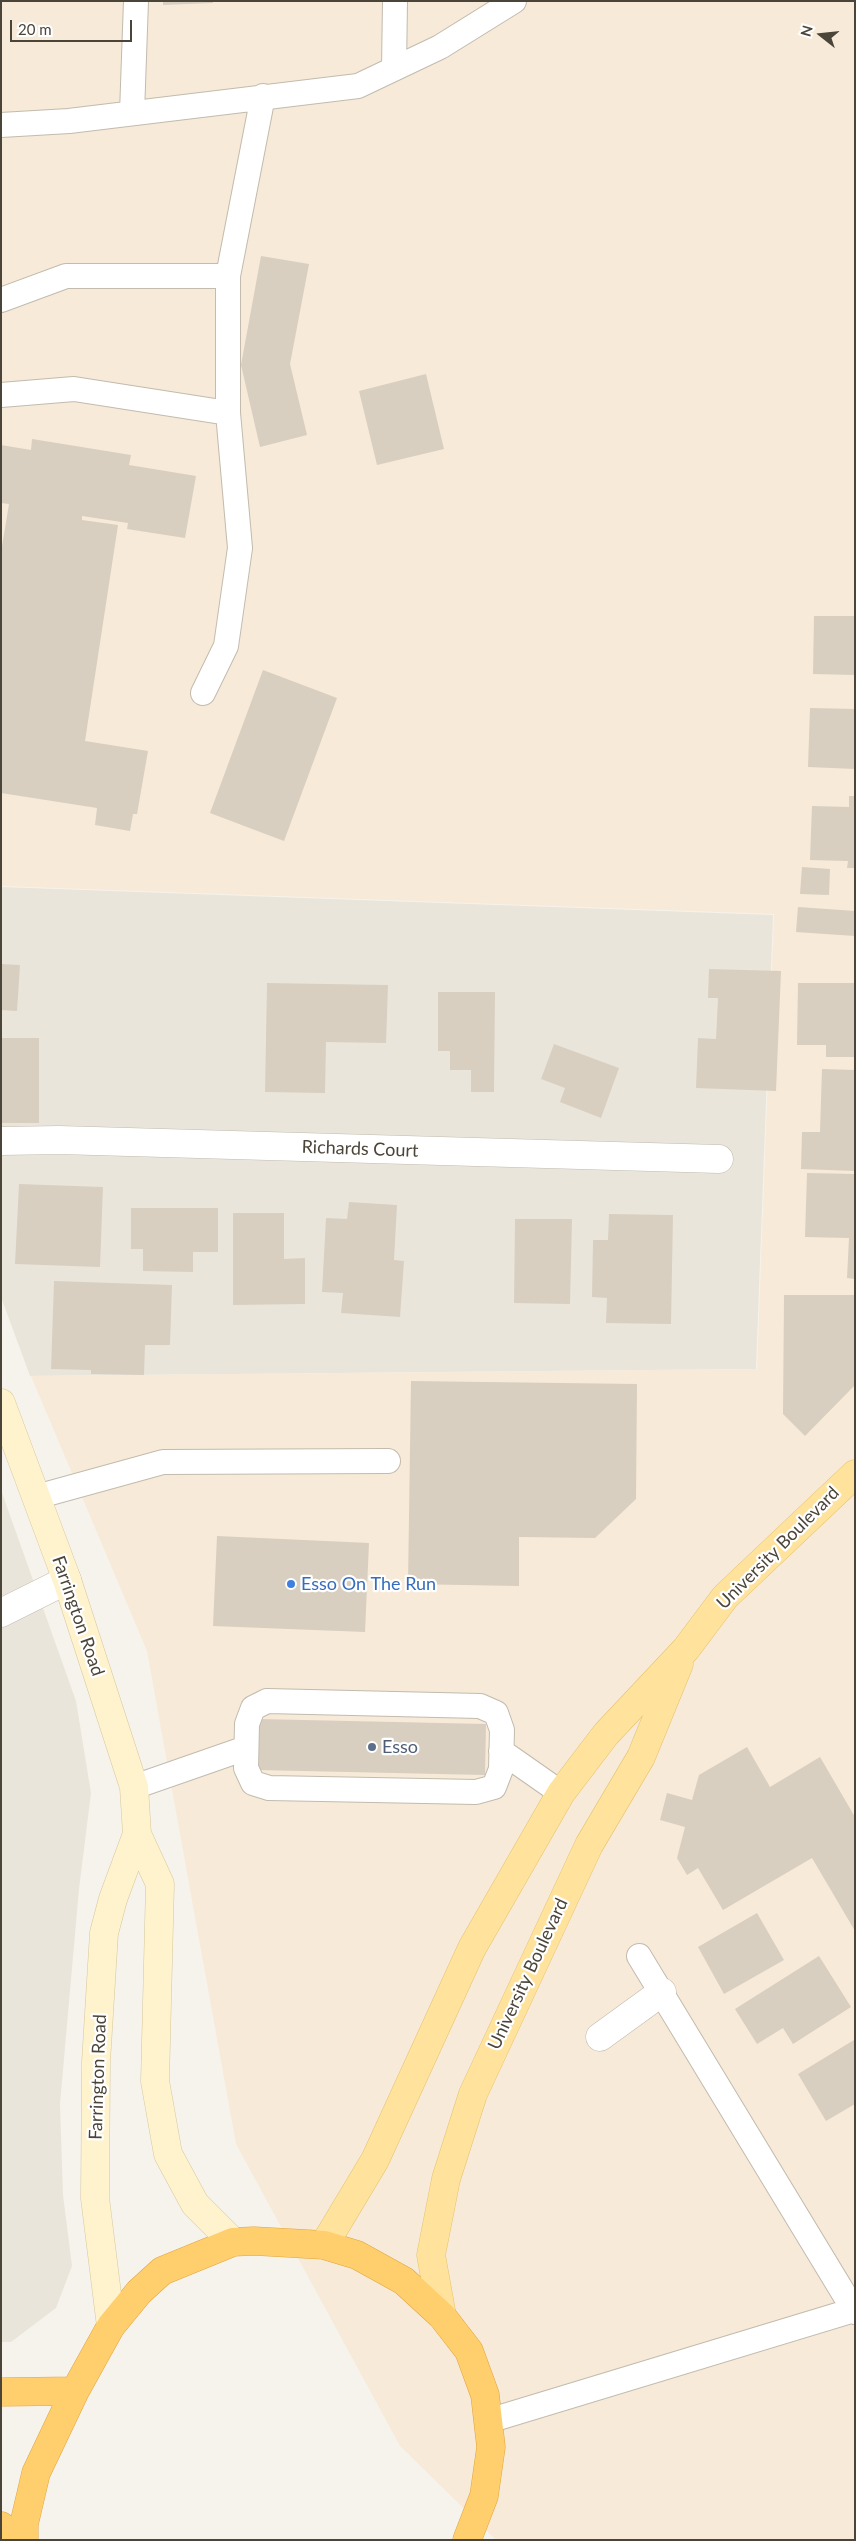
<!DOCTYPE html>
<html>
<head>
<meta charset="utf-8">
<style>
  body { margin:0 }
  #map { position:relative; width:856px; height:2541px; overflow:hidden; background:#f6f3ec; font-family:Lato,sans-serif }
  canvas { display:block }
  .frame { position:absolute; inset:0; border:2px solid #4b4439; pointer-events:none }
  .north { position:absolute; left:796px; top:10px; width:50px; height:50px; -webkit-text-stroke:4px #fff; paint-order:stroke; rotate:286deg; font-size:14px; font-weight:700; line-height:20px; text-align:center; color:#4b4439 }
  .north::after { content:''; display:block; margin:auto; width:18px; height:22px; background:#4b4439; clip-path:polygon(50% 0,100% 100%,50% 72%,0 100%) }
  .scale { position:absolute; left:10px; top:20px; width:122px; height:22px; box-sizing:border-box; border:2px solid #4b4439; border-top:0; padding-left:6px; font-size:15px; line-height:18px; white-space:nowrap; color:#4b4439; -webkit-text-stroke:4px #fff; paint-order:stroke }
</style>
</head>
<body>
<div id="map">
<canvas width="856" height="2541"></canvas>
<div class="frame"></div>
<div class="north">N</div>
<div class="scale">20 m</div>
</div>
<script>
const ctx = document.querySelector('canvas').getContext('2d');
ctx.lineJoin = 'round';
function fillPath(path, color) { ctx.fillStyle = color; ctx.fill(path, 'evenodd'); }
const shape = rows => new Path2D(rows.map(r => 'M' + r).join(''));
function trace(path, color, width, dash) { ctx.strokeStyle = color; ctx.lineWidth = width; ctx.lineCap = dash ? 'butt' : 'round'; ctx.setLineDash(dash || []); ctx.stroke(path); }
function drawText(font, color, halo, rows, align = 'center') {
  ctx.font = font + ' Lato,sans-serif'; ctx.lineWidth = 4.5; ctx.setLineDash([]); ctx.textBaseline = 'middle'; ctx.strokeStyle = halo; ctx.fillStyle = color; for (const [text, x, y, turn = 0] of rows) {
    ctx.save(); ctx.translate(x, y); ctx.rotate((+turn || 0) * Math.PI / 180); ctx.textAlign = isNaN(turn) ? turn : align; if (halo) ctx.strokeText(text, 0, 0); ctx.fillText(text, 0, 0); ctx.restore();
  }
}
fillPath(shape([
  [1,887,773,915,756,1369,30,1376,1,1297],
  [1,1490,76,1701,91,1793,79,1889,60,2104,63,2195,72,2266,56,2308,11,2342,1,2342]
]), '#eae5da');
fillPath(shape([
  [1,1,855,1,855,2540,496,2540,400,2446,236,2144,147,1651,31,1376,757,1369,774,914,1,886]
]), '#f7ead8');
fillPath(shape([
  [163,1,213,1,213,3,163,5],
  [261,256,309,264,290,364,307,435,260,447,241,365],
  [426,374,444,449,377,465,359,391],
  [32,439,131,455,129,465,196,476,185,538,127,529,128,523,82,516,82,520,118,525,85,741,148,751,137,814,133,814,130,831,95,825,97,808,1,793,1,552,9,504,1,503,1,445,31,450],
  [814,616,855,616,855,675,813,674],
  [263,670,337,698,284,841,210,813],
  [810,708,855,709,855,769,808,767],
  [849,796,855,796,855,868,847,868,848,861,810,860,812,806,849,807],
  [802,867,830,869,829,895,800,894],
  [798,907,855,911,855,936,796,932],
  [1,964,20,965,17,1011,1,1010],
  [709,969,781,971,776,1091,696,1088,698,1038,716,1039,718,998,708,998],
  [267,983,388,985,386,1043,326,1042,325,1093,265,1092],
  [798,983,855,983,855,1057,826,1057,826,1045,797,1045],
  [438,992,495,992,494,1092,471,1092,471,1070,450,1070,450,1051,438,1051],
  [1,1038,39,1038,39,1123,1,1123],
  [554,1044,619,1068,601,1118,560,1102,565,1088,541,1079],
  [822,1069,855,1070,855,1171,801,1169,802,1132,820,1132],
  [807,1173,855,1174,855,1279,847,1278,849,1238,805,1237],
  [19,1184,103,1187,100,1267,15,1264],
  [349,1202,397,1205,394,1260,404,1261,400,1317,341,1313,343,1293,322,1292,326,1218,347,1219],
  [131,1208,218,1208,218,1252,193,1252,193,1272,143,1271,143,1249,131,1249],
  [233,1213,284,1213,284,1259,305,1258,305,1304,233,1305],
  [609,1214,673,1215,671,1324,606,1323,607,1298,592,1297,593,1240,608,1240],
  [515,1219,572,1219,570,1304,514,1303],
  [54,1281,172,1285,170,1345,145,1345,144,1375,91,1374,91,1370,51,1369],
  [784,1295,855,1295,855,1385,805,1436,783,1414],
  [411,1381,637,1384,636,1499,595,1538,519,1537,519,1586,408,1584],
  [217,1536,369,1543,365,1632,213,1626],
  [258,1719,486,1724,485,1775,257,1770],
  [747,1747,770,1787,820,1757,855,1817,855,1931,812,1858,723,1910,698,1868,687,1875,677,1858,685,1827,660,1820,667,1793,692,1800,699,1775],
  [757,1913,784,1960,724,1994,698,1947],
  [819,1956,851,2007,793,2044,783,2028,757,2044,735,2009],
  [854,2040,855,2104,826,2121,798,2074]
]), '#d8cfc1');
const lane = shape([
  [394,69,395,1],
  [132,113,136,1],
  [1,125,69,121,358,86,440,47,514,1],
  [1,300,66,276,228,276],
  [1,395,74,389,228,413],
  [203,693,226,646,240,548,228,413,228,276,263,96],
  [36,1497,163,1462,388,1461],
  [267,1701,480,1706,496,1713,502,1730,501,1769,494,1787,476,1792,269,1788,253,1783,246,1768,247,1724,253,1708,267,1701],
  [501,1751,561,1793],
  [134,1787,246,1748],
  [639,1956,855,2312],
  [488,2421,854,2310]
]);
const street = shape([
  [1,1141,59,1140,719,1159],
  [1,1613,67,1580],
  [600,2037,662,1992]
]);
const secondary = shape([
  [1,1403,67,1580,134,1787,137,1834,160,1884,155,2081,168,2154,195,2204,233,2242],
  [111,2326,95,2198,96,2062,104,1933,113,1899,137,1834]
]);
const primary = shape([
  [324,2245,375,2160,472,1948,561,1793,606,1734,686,1649,725,1597,855,1474],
  [442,2316,431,2255,446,2179,473,2094,589,1845,641,1757,679,1664]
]);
const highway = shape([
  [1,2392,75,2391],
  [1,2526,12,2540],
  [24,2540,24,2524,36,2473,75,2391,111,2326,139,2292,162,2271,233,2242,254,2241,324,2245,357,2255,404,2281,442,2316,469,2351,485,2395,491,2447,484,2496,467,2540]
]);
trace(lane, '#c2bbae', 26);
trace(street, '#c2bbae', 29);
trace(secondary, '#d6c79b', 29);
trace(primary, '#e6c16a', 29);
trace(highway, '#e0a43c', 29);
trace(lane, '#fff', 24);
trace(street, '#fff', 28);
trace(secondary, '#fff3cd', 28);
trace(primary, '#ffe39c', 28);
trace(highway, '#ffcf6e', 28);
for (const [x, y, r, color] of [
  [291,1584,5,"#3f7fe0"],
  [372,1747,5,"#5c6f8a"]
]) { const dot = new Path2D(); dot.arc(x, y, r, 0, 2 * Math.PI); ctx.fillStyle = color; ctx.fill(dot); trace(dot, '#fff', 2); }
drawText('18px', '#4b4439', '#fff', [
  ["Richards Court",360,1149,2],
  ["University Boulevard",778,1548,-45],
  ["Farrington Road",78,1616,71],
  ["University Boulevard",528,1974,-65],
  ["Farrington Road",98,2077,-88]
]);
drawText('18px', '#366cbe', '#fff', [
  ["Esso On The Run",301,1584]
], 'left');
drawText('18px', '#4e5e75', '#fff', [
  ["Esso",382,1747]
], 'left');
</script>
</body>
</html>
